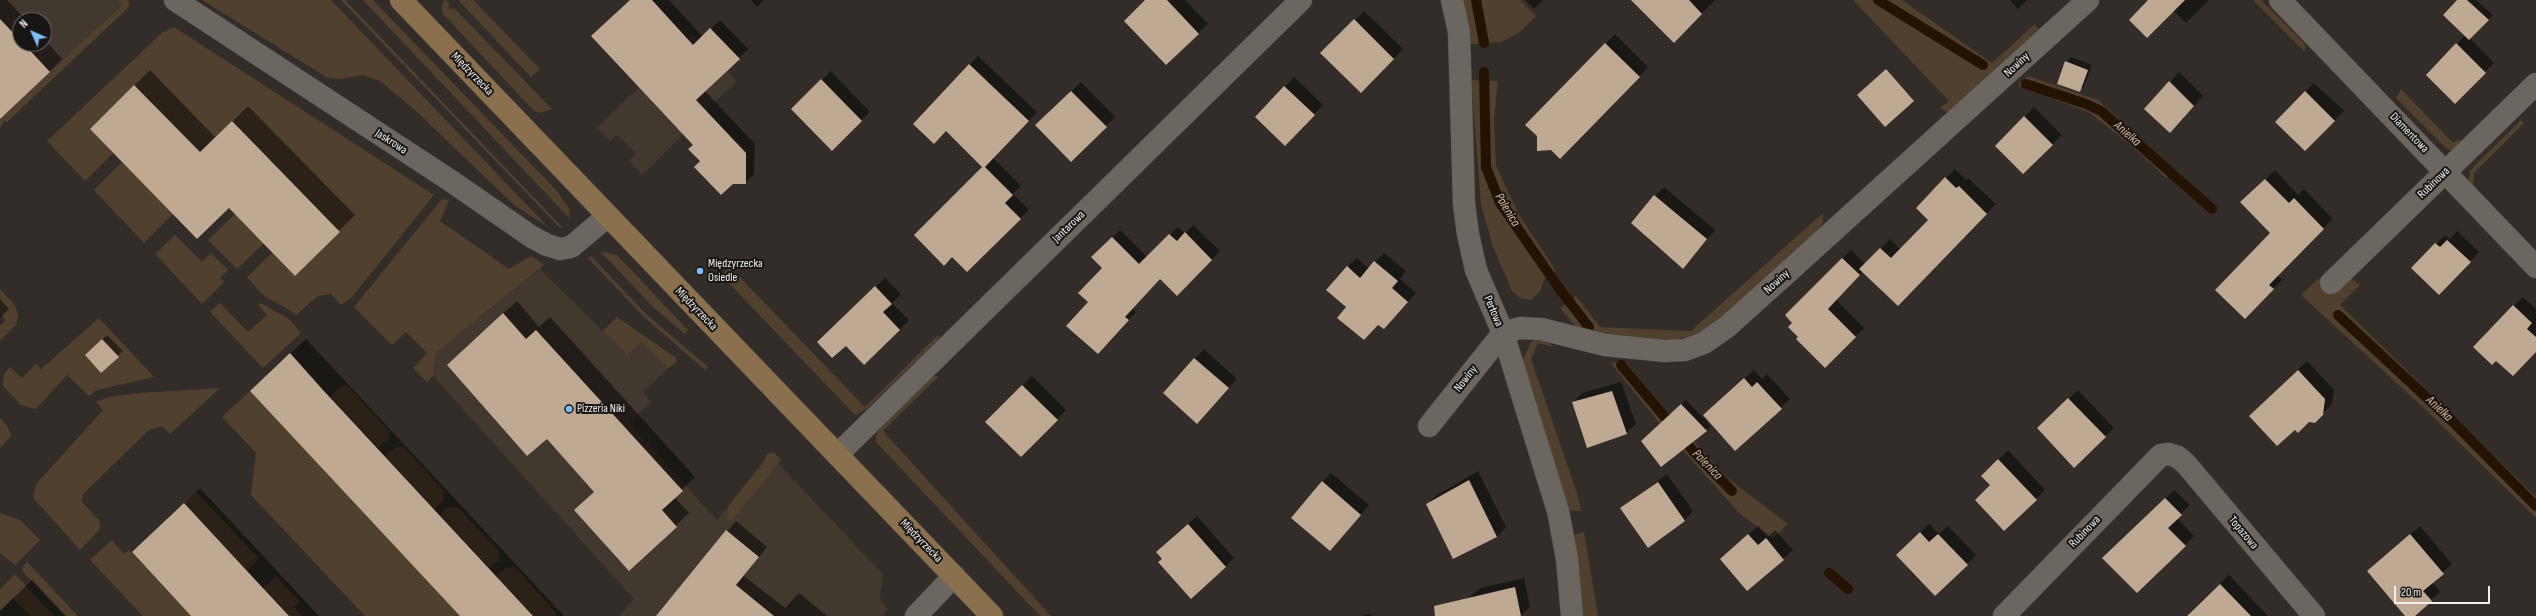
<!DOCTYPE html>
<html>
<head>
<meta charset="utf-8">
<style>
  body { margin:0 }
  #map { position:relative; width:2536px; height:616px; overflow:hidden; background:#322d28; font-family:"Sofia Sans Condensed",sans-serif }
  canvas { display:block }
  .north { position:absolute; left:12px; top:12px; width:40px; height:40px; box-sizing:border-box; background:#181614; border:1px solid #706d6a; border-radius:50%; rotate:315deg; font-size:11px; font-weight:700; line-height:16px; text-align:center; color:#f3f0ec }
  .north::after { content:''; display:block; margin:auto; width:14px; height:18px; background:#7fbdf9; clip-path:polygon(50% 0,100% 100%,50% 72%,0 100%) }
  .scale { position:absolute; left:2394px; top:586px; width:96px; height:18px; box-sizing:border-box; border:2px solid #f3f0ec; border-top:0; padding-left:5px; font-size:12px; line-height:14px; white-space:nowrap; color:#f3f0ec; -webkit-text-stroke:3px #181614; paint-order:stroke }
</style>
</head>
<body>
<div id="map">
<canvas width="2536" height="616"></canvas>
<div class="north">N</div>
<div class="scale">20 m</div>
</div>
<script>
const ctx = document.querySelector('canvas').getContext('2d');
ctx.lineJoin = 'round';
function fillPath(path, color) { ctx.fillStyle = color; ctx.fill(path, 'evenodd'); }
const shape = rows => new Path2D(rows.map(r => 'M' + r).join(''));
function trace(path, color, width, dash) { ctx.strokeStyle = color; ctx.lineWidth = width; ctx.lineCap = dash ? 'butt' : 'round'; ctx.setLineDash(dash || []); ctx.stroke(path); }
function drawText(font, color, halo, rows, align = 'center') {
  ctx.font = font + ' "Sofia Sans Condensed",sans-serif'; ctx.lineWidth = 4; ctx.setLineDash([]); ctx.textBaseline = 'middle'; ctx.strokeStyle = halo; ctx.fillStyle = color; for (const [text, x, y, turn = 0] of rows) {
    ctx.save(); ctx.translate(x, y); ctx.rotate((+turn || 0) * Math.PI / 180); ctx.textAlign = isNaN(turn) ? turn : align; if (halo) ctx.strokeText(text, 0, 0); ctx.fillText(text, 0, 0); ctx.restore();
  }
}
fillPath(shape([
  [0,0,117,0,123,4,7,112,0,105],
  [20,20,44,20,44,44,20,44],
  [693,35,737,81,642,175,629,161,636,154,617,135,610,141,597,128],
  [540,269,627,355,642,342,668,369,643,392,651,402,629,423,717,520,770,455,883,574,880,600,888,609,883,616,618,616,634,599,433,376,436,353]
]), '#41382f');
fillPath(shape([
  [117,0,128,0,130,6,7,122,4,120,0,128,0,105,7,112,123,4],
  [202,0,331,0,548,227,514,205,414,109,380,81,363,75,341,79,328,78],
  [341,0,345,0,563,228,560,228],
  [363,0,373,0,557,191,569,209,570,219],
  [445,0,450,3,448,6,451,10,454,8,552,109,540,113,534,111,443,14,442,4],
  [458,0,473,0,540,69,531,77],
  [1463,0,1520,0,1536,16,1520,32,1502,42,1470,44],
  [1853,0,1902,0,1992,63,2035,24,2038,29,1949,113,1940,108,1949,101],
  [2253,0,2261,0,2305,44,2305,52],
  [174,27,434,195,352,297,341,305,331,294,318,296,296,315,283,306,265,297,247,277,272,253,295,276,340,232,232,121,203,149,206,159,134,85,90,129,113,153,85,181,47,141,163,32],
  [2028,76,2098,100,2174,171,2166,178,2131,145,2090,113,2018,85],
  [1471,80,1498,81,1494,119,1496,166,1518,213,1556,271,1545,278,1540,291,1531,300,1520,298,1512,291,1493,247,1481,204],
  [2401,89,2453,143,2459,139,2462,147,2454,152,2446,148,2396,98],
  [2521,120,2524,123,2474,173,2473,188,2468,182,2471,169],
  [122,162,173,214,144,243,94,190],
  [442,199,449,200,440,221,509,269,532,256,544,265,436,353,433,376,427,382,413,368,427,353,406,332,392,345,354,307],
  [1823,213,1823,222,1818,230,1712,326,1697,335,1671,340,1587,332,1576,327,1560,308,1576,296,1600,327,1691,331],
  [235,214,264,243,237,269,208,240],
  [175,235,202,262,211,253,228,270,220,278,224,282,202,304,155,254],
  [600,251,617,255,688,330,685,334,653,307],
  [591,256,646,314,708,367,705,370,643,316,588,258],
  [730,267,865,407,938,335,940,338,866,409,855,415,721,275],
  [2348,276,2360,285,2340,305,2536,497,2536,518,2427,411,2301,295,2318,279,2334,289],
  [0,289,15,305,18,316,16,325,0,341,0,326,6,320,0,314],
  [220,303,248,332,267,315,258,305,261,303,290,320,301,333,263,368,210,312],
  [617,317,676,358,677,362,668,369,642,342,627,355,603,331],
  [99,318,154,377,97,390,89,396,67,375,36,409,21,405,3,386,4,374,10,367,22,378,36,364,41,369],
  [1537,339,1547,339,1553,347,1538,343,1531,359,1577,493,1581,511,1566,510,1522,361,1531,342],
  [1610,362,1627,363,1660,404,1726,477,1788,524,1773,538,1740,514,1665,430],
  [934,376,939,376,883,431,1051,616,1040,616,876,442,876,436,880,427],
  [347,385,389,431,389,438,378,448,330,397,341,386],
  [220,388,170,434,162,426,149,430,83,494,82,502,99,520,100,529,80,550,35,500,33,495,37,483,103,410,96,402,109,397,139,393],
  [250,391,460,616,365,616,251,495,256,453,222,417],
  [0,418,8,427,11,436,0,448],
  [395,447,404,447,445,492,443,501,434,509,385,456],
  [773,452,781,460,731,522,727,518,729,505,765,460,766,455],
  [196,492,259,558,247,571,184,503],
  [448,507,458,507,500,552,499,560,489,568,440,515],
  [0,513,20,520,40,540,15,565,0,553],
  [1584,532,1598,616,1582,616,1570,536],
  [112,540,124,554,129,550,191,616,143,616,90,560],
  [27,562,30,565,78,616,65,616,23,572,22,568],
  [515,567,556,613,556,616,533,616,496,576,505,568],
  [15,574,54,616,30,616,13,598,0,611,0,589],
  [276,576,300,602,294,607,303,616,289,616,263,588]
]), '#50402e');
fillPath(shape([
  [0,0,7,0,26,20,20,20,20,44,44,44,44,39,62,59,49,72,0,103],
  [631,0,669,0,703,37,720,20,748,49,705,91,755,144,754,174,745,183,701,161],
  [751,0,764,0,757,7],
  [1146,0,1185,0,1208,24,1166,64],
  [1525,0,1543,0,1534,9],
  [1649,0,1715,0,1674,41],
  [2010,0,2027,0,2018,9],
  [2150,0,2209,0,2186,23,2173,10],
  [2459,0,2476,0,2493,15,2470,38,2494,63,2455,102,2428,74,2465,35],
  [1364,11,1403,49,1361,92,1322,53],
  [1615,34,1648,67,1560,158,1526,125],
  [978,56,1037,112,993,158,1021,186,1013,194,1029,210,967,271,984,167,946,130,914,124],
  [2071,57,2092,65,2084,86,2079,91,2066,62],
  [150,70,216,138,248,106,355,215,295,274,229,207,91,129],
  [831,71,870,112,832,149,792,109],
  [2179,72,2203,96,2179,122,2145,109],
  [1294,77,1323,105,1285,144,1256,117],
  [1081,82,1115,117,1071,160,1037,125],
  [2314,83,2344,111,2305,150,2305,92],
  [2034,107,2062,135,2023,173,1997,146],
  [1955,169,1966,180,1968,178,1996,204,1907,296,1863,271,1836,300,1864,328,1825,366,1799,337,1793,323,1786,315,1851,250,1865,264,1890,239,1900,249,1930,220,1946,178],
  [2275,170,2298,195,2304,189,2333,219,2277,275,2282,280,2245,317,2272,233,2242,202],
  [1664,187,1715,230,1682,268,1647,238,1655,196],
  [1193,225,1220,251,1177,294,1160,278,1132,309,1136,312,1105,345,1089,302,1103,268,1092,257,1120,230,1147,257,1178,227,1185,233],
  [2457,231,2479,252,2448,285,2413,268,2445,235,2450,239],
  [1384,253,1406,271,1400,279,1416,293,1384,328,1347,307,1347,267,1357,258,1369,269],
  [885,278,901,294,892,303,909,320,900,329,864,363,846,345,818,342],
  [2523,297,2536,309,2536,351,2513,306],
  [0,299,9,309,0,318],
  [517,301,539,327,550,317,695,477,674,497,689,513,629,569,575,510,595,491,547,437,461,352],
  [107,335,123,351,101,371,86,355],
  [306,339,564,616,461,616,267,375],
  [1204,349,1237,379,1206,413,1164,393],
  [2307,361,2334,390,2332,404,2315,422,2259,407],
  [1754,370,1762,379,1767,374,1790,399,1735,450,1714,406],
  [1032,376,1066,410,1021,456,987,422],
  [1621,382,1636,424,1626,433,1573,403,1582,393],
  [2078,390,2114,428,2074,466,2038,428],
  [1686,400,1711,426,1661,465,1647,436],
  [2008,450,2045,490,2036,499,1991,485,1982,476],
  [1478,471,1506,527,1497,537,1454,558,1427,504,1437,495],
  [1331,473,1369,505,1339,540,1322,482],
  [1667,474,1693,511,1684,521,1622,508],
  [200,488,319,616,193,616,133,552],
  [2174,490,2190,505,2177,518,2194,536,2137,592,2104,558],
  [1197,516,1234,558,1225,567,1166,543],
  [736,521,767,547,744,576,785,608,799,593,827,616,657,616],
  [1929,524,1939,534,1948,526,1976,555,1967,564,1906,546],
  [1758,526,1768,537,1775,530,1793,550,1747,590,1721,559],
  [2420,526,2452,564,2432,582,2440,592,2413,616,2410,616,2368,571],
  [2229,575,2268,616,2186,616,2191,611],
  [1524,578,1530,607,1520,616,1444,616,1481,588],
  [32,580,66,616,0,616,0,611],
  [1370,614,1372,616,1360,616]
]), '#0007');
trace(shape([
  [1476,0,1484,43],
  [1878,0,1983,65],
  [1484,72,1486,167,1500,203,1561,291,1589,327],
  [2026,84,2086,104,2101,111,2212,209],
  [2338,315,2452,421,2536,506],
  [1621,365,1694,452,1732,491],
  [1829,573,1848,589]
]), '#241302', 10);
fillPath(shape([
  [630,0,652,0,693,45,710,28,740,59,696,100,746,153,746,184,733,184,721,195,694,167,700,161,688,149,693,145,591,36],
  [1145,0,1167,0,1199,34,1166,65,1124,21],
  [1631,0,1689,0,1702,14,1674,43],
  [2148,0,2185,0,2147,38,2129,20],
  [2457,0,2467,0,2489,20,2469,40,2443,15],
  [0,19,20,40,20,44,24,44,50,72,0,119],
  [1354,19,1394,59,1361,93,1320,53],
  [1605,43,1640,77,1560,159,1551,150,1537,151,1537,136,1525,125],
  [2456,43,2486,73,2455,104,2426,75],
  [2065,61,2088,70,2080,92,2057,84],
  [969,64,1029,121,985,167,1013,195,1005,203,1021,219,967,272,952,257,944,266,914,235,982,167,946,131,934,144,913,124],
  [1886,69,1914,101,1885,127,1857,95],
  [821,79,862,121,832,151,791,109],
  [2169,81,2194,106,2170,133,2144,109],
  [134,85,200,152,232,121,340,232,295,276,229,208,197,239,90,129],
  [1284,86,1315,115,1285,146,1255,117],
  [1071,91,1107,127,1071,162,1035,125],
  [2305,91,2335,121,2305,151,2275,122],
  [2024,116,2053,145,2023,174,1995,146],
  [1945,177,1956,188,1959,186,1987,214,1898,306,1859,269,1880,248,1891,258,1928,220,1916,208],
  [2265,179,2289,203,2294,198,2324,229,2269,285,2274,289,2245,319,2215,290,2270,233,2240,202],
  [1654,195,1707,239,1683,269,1631,223],
  [1185,232,1212,260,1177,296,1160,279,1125,317,1129,320,1098,354,1066,326,1088,302,1078,293,1102,268,1091,257,1112,237,1139,264,1169,234,1177,241],
  [2447,240,2471,262,2439,295,2411,268,2435,243,2440,247],
  [1842,258,1860,275,1828,309,1856,337,1825,368,1796,339,1798,337,1788,327,1792,323,1785,315],
  [1374,261,1398,281,1392,288,1408,302,1384,329,1378,325,1364,340,1337,318,1346,307,1326,290,1347,266,1360,278],
  [875,286,892,304,883,312,900,330,864,365,846,346,832,358,817,342],
  [2513,305,2532,323,2527,329,2536,337,2536,352,2513,376,2496,361,2492,365,2473,347],
  [503,313,526,339,536,330,683,491,662,510,677,527,629,571,574,510,594,492,547,439,527,456,447,365],
  [102,339,119,357,101,373,85,355],
  [290,353,323,390,533,616,460,616,250,391],
  [1194,358,1229,388,1197,424,1163,393],
  [2298,370,2325,399,2323,415,2315,423,2309,422,2298,433,2295,430,2277,446,2249,416],
  [1744,378,1752,387,1757,382,1782,409,1735,451,1703,415],
  [1022,385,1058,420,1021,457,985,422],
  [1612,391,1627,434,1587,448,1572,402],
  [2068,398,2106,437,2074,468,2037,428],
  [1681,404,1707,431,1661,467,1641,441],
  [1998,459,2037,500,2004,531,1975,500,1990,485,1981,476],
  [1469,480,1497,537,1453,559,1426,504],
  [1322,481,1361,515,1330,551,1291,518],
  [1658,482,1685,521,1648,548,1620,508],
  [2165,498,2182,515,2168,528,2186,546,2137,593,2102,558],
  [184,503,247,571,289,616,191,616,132,552],
  [1188,524,1226,567,1191,599,1158,562,1162,559,1156,552],
  [726,530,759,557,736,585,774,616,656,616],
  [1920,532,1929,542,1938,534,1968,565,1935,596,1896,555],
  [1748,534,1758,545,1766,538,1784,560,1747,591,1720,559],
  [2410,534,2444,574,2423,591,2432,601,2415,616,2405,616,2367,571],
  [2220,584,2251,616,2187,616],
  [1515,587,1521,616,1435,616,1434,606]
]), '#bfa992');
const minor = shape([
  [175,0,451,181,532,237,547,245,560,249,571,247,608,216],
  [1452,0,1459,32,1464,204,1468,234,1476,270,1503,333,1558,511,1567,559,1572,616],
  [2280,0,2536,267],
  [2331,283,2536,84],
  [1429,426,1503,333,1520,328,1541,329,1605,345,1665,351,1685,350,1704,343,1728,326,1789,271,2088,0],
  [838,454,1301,0],
  [916,616,954,576],
  [2004,616,2154,462,2161,455,2169,454,2178,457,2186,464,2314,616]
]);
const secondary = shape([
  [401,0,992,616]
]);
trace(minor, '#4e4a46', 23);
trace(secondary, '#4e4a46', 23);
trace(minor, '#6c6661', 22);
trace(secondary, '#8b704e', 22);
for (const [x, y, r, color] of [
  [700,271,4,"#7fbdf9"],
  [569,409,4,"#7fbdf9"]
]) { const dot = new Path2D(); dot.arc(x, y, r, 0, 2 * Math.PI); ctx.fillStyle = color; ctx.fill(dot); trace(dot, '#181614', 1.5); }
drawText('12px', '#f3f0ec', '#181614', [
  ["Nowiny",2017,65,-43],
  ["Międzyrzecka",472,74,46],
  ["Diamentowa",2409,133,46],
  ["Jaskrowa",391,142,33],
  ["Rubinowa",2434,183,-44],
  ["Jantarowa",1069,227,-44],
  ["Nowiny",1777,282,-42],
  ["Międzyrzecka",696,309,46],
  ["Perłowa",1493,311,67],
  ["Nowiny",1466,379,-52],
  ["Rubinowa",2085,532,-46],
  ["Topazowa",2243,533,50],
  ["Międzyrzecka",921,541,46]
]);
drawText('12px', '#f3f0ec', '#181614', [
  ["Międzyrzecka",708,264],
  ["Osiedle",708,278],
  ["Pizzeria Niki",577,409]
], 'left');
drawText('italic 13px', '#e3bc93', '#181614', [
  ["Anielka",2127,134,41],
  ["Palenica",1507,210,59],
  ["Anielka",2439,409,43],
  ["Palenica",1707,465,46]
]);
</script>
</body>
</html>
